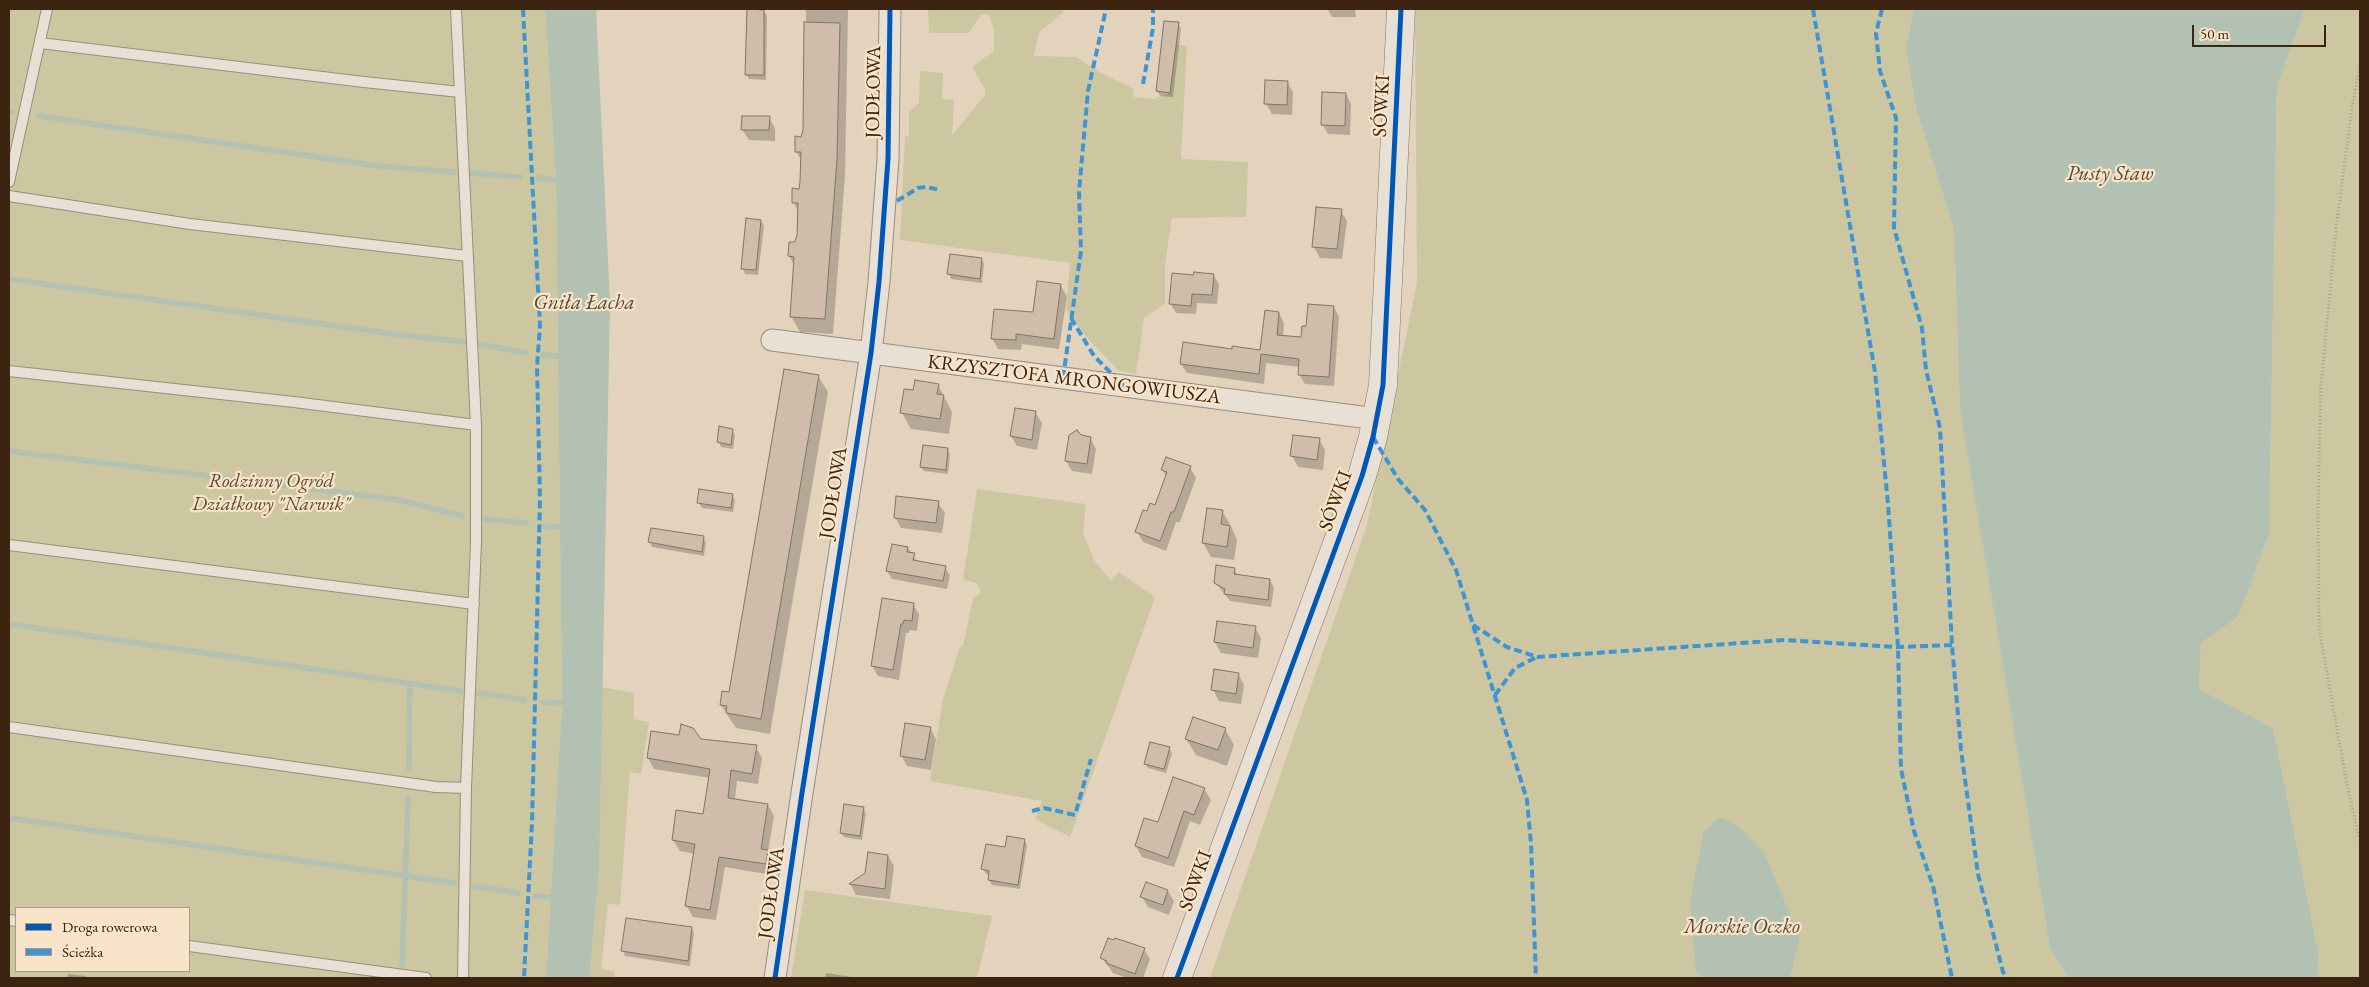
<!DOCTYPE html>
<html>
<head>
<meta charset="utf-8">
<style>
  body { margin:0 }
  #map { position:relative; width:2369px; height:987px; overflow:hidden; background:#e4d3bc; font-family:"EB Garamond",serif }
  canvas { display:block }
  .frame { position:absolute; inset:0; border:10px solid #3c2411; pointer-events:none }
  .legend { position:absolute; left:15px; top:907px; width:175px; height:65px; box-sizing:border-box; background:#f8e4c9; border:1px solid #ad977f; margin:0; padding:6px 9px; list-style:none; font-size:15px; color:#3c2411 }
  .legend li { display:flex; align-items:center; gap:10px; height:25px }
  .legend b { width:25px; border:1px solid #ad977f }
  .scale { position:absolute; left:2192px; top:25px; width:134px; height:22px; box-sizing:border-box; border:2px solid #3c2411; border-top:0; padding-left:6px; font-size:15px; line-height:18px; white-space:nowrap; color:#3c2411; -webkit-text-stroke:4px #f8e4c9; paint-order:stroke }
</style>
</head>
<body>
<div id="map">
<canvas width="2369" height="987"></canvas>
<div class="frame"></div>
<ul class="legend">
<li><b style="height:6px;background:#0057b8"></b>Droga rowerowa</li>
<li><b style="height:6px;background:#3f95d3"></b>Ścieżka</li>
</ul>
<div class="scale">50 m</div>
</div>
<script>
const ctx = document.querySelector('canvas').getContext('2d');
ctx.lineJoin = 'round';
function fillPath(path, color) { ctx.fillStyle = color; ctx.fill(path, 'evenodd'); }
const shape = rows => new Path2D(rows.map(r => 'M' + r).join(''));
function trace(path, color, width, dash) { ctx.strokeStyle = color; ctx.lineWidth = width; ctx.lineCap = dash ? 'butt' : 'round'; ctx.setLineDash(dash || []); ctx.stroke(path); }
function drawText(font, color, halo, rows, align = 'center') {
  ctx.font = font + ' "EB Garamond",serif'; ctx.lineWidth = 4.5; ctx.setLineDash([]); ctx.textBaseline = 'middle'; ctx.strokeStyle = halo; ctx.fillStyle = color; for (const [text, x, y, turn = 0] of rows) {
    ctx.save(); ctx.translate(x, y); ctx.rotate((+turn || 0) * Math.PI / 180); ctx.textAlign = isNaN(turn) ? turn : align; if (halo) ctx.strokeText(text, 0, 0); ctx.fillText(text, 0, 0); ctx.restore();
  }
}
fillPath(shape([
  [9,9,545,9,556,180,562,703,546,978,9,978],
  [16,908,189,908,189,971,16,971],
  [928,9,1064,9,1062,14,1039,32,1034,56,1076,57,1099,72,1134,89,1133,97,1154,99,1170,93,1176,44,1187,46,1181,159,1248,162,1246,217,1172,218,1165,265,1165,304,1144,318,1136,374,1118,370,1088,339,1066,310,1070,263,900,240,905,136,909,136,909,112,919,103,920,71,943,73,942,99,954,100,952,135,985,95,985,89,972,67,994,51,994,29,988,14,981,15,969,33,929,33],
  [1415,9,1914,9,1906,48,1916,108,1954,229,1960,410,2050,949,2069,978,1790,978,1800,938,1764,853,1696,972,1702,978,1210,978,1367,525,1417,283],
  [2305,9,2360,9,2360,978,2317,978,2319,956,2273,728,2199,689,2201,643,2238,617,2269,534,2277,86],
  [977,489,1086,504,1083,533,1095,562,1111,580,1119,572,1155,597,1070,837,1035,819,1042,801,930,781,943,699,960,647,963,646,973,598,981,592,977,583,963,580],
  [602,687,634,693,634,719,649,722,641,774,630,772,620,905,608,904,601,969,615,972,614,978,589,978,599,873],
  [805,890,992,916,977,978,791,978]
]), '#ccc7a1');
fillPath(shape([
  [545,9,596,9,610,303,599,873,589,978,546,978,562,703,556,180],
  [1914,9,2305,9,2277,86,2269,534,2238,617,2201,643,2199,689,2273,728,2319,956,2317,978,2069,978,2050,949,1960,410,1954,229,1916,108,1906,48],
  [1720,817,1738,826,1764,852,1800,938,1790,978,1702,978,1696,972,1690,900,1704,831]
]), '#b2c1b1');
fillPath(shape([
  [806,9,848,9,845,175,833,334,800,332,791,316,795,266,789,256,798,235,799,213,793,202,800,190,802,162,796,151,804,130],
  [1291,9,1355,9,1356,17,1332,17,1328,10],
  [764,11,767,16,766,80,749,79,746,74],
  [1178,24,1181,28,1173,97,1160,96,1157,91],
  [1287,82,1293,92,1292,115,1272,114,1266,104],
  [1346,94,1351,104,1350,135,1328,134,1322,124],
  [769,118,775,128,775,141,749,140,742,129],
  [1341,211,1347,221,1342,259,1320,258,1314,247],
  [761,221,764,226,758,275,745,274,743,269],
  [981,259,984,264,982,283,951,279,949,274],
  [1213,275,1219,284,1217,304,1197,303,1196,314,1176,313,1170,303,1194,276],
  [1061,286,1067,296,1059,349,1022,344,1021,350,998,349,992,338,1034,314],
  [1334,307,1339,317,1334,386,1305,384,1299,374,1300,367,1266,363,1264,384,1187,373,1181,364,1233,350,1261,351,1279,313,1284,323,1283,337,1302,339,1307,327],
  [818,376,828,392,770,734,736,728,721,705,730,693],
  [938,385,952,412,949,434,911,429,902,413,914,391],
  [1035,412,1042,423,1037,450,1017,446,1011,436],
  [732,430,735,435,733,449,721,447,719,442],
  [1080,437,1090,438,1096,449,1092,474,1072,471,1066,461],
  [1319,439,1325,450,1323,470,1298,467,1292,456],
  [947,449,950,454,948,474,924,471,921,467],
  [1190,467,1196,478,1180,522,1176,522,1166,551,1143,542,1137,532,1148,513,1156,507,1167,477,1162,470],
  [732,495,735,500,733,512,702,508,699,503],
  [938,503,945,513,942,533,901,528,895,517],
  [1208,509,1222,511,1230,524,1237,540,1234,560,1211,557,1203,543],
  [703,537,706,542,704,556,652,547,650,542],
  [908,548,918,563,945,567,950,575,947,589,892,579,887,571],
  [1234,569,1238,576,1270,580,1274,588,1271,607,1230,601,1215,582],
  [913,604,919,614,917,631,909,630,909,633,906,633,899,680,878,676,872,666],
  [1218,622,1255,627,1261,638,1258,658,1221,653,1215,642],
  [1238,674,1244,685,1241,704,1219,701,1213,690],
  [930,728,936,739,931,770,907,766,901,755],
  [1225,729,1234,745,1227,766,1196,755,1186,739],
  [700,740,756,747,762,758,758,784,737,781,735,800,768,805,774,816,768,852,774,862,772,875,725,867,716,920,693,917,686,905,695,854,680,851,673,840,704,815,710,778,654,769,648,758],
  [1169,748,1172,753,1166,773,1148,768,1145,763],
  [1204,789,1211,800,1200,825,1190,821,1174,867,1142,857,1136,846,1158,824],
  [863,808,866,813,862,840,844,837,841,833],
  [1024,840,1027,845,1020,889,992,885,989,880,990,875,986,874,983,869,1006,848],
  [888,856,894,866,890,899,856,895,851,885],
  [1168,891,1174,901,1169,915,1148,907,1142,897],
  [692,929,694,933,690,966,625,956,623,951],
  [1144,949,1150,959,1143,978,1127,978,1113,973,1102,958],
  [826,973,858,978,825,978],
  [68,974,86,976,87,978,67,978]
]), '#0003');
trace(shape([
  [9,112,12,112],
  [39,116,378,166,454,172],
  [471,173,520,177],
  [538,178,556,180],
  [9,279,393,334,466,342],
  [479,344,526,353],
  [543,355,559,356],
  [9,451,399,500,462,516],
  [483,519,526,523],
  [545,526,560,527],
  [9,624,461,691],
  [479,693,525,700],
  [543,702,562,703],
  [409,769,410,683],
  [9,818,454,883],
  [474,886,518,893],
  [536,896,551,897],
  [402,965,408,798]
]), '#b2c1b1', 5.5);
const building = shape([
  [747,9,764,10,764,75,745,75,747,9],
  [1164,21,1179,22,1170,93,1156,91,1164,21],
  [804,22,840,23,837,159,825,319,790,317,794,257,788,256,789,242,795,242,797,235,798,203,792,203,792,188,799,189,800,182,801,152,795,152,795,136,801,137,803,130,804,22],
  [1265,80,1288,81,1287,105,1264,104,1265,80],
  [1322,92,1346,93,1345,126,1321,125,1322,92],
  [742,116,770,116,769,130,741,130,742,116],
  [1316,207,1342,209,1337,249,1312,247,1316,207],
  [746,218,761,220,756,270,741,269,746,218],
  [950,254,982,258,980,279,947,274,950,254],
  [1194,272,1214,274,1212,295,1192,294,1191,306,1169,304,1172,273,1193,275,1194,272],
  [1037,281,1061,284,1054,339,1016,334,1016,340,991,339,994,309,1033,312,1037,281],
  [1308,304,1334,306,1329,377,1298,375,1299,359,1261,354,1259,374,1180,364,1183,342,1232,349,1232,346,1260,350,1265,310,1279,312,1277,335,1301,337,1302,326,1306,326,1308,304],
  [784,369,819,375,761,719,726,713,727,706,720,705,722,691,729,692,784,369],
  [915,380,939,384,937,394,944,395,940,419,900,413,904,389,913,390,915,380],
  [1015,408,1036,411,1032,440,1010,436,1015,408],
  [719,426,733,429,731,445,717,442,719,426],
  [1077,430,1081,435,1091,437,1087,464,1065,461,1069,435,1077,430],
  [1293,435,1320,438,1317,460,1290,456,1293,435],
  [923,445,948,448,946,470,920,467,923,445],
  [1166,457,1191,466,1174,512,1171,512,1160,541,1135,532,1143,510,1147,511,1150,503,1155,505,1167,472,1161,470,1166,457],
  [699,489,733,494,731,508,697,503,699,489],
  [896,496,939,501,936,523,894,518,896,496],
  [1207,508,1223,510,1221,524,1230,526,1227,547,1202,543,1207,508],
  [651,528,704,536,702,552,648,542,651,528],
  [892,544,908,547,907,552,915,553,913,560,946,566,943,581,886,571,892,544],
  [1216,565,1235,568,1234,574,1270,579,1268,600,1224,594,1225,589,1214,583,1216,565],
  [882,598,914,603,912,621,904,620,903,624,901,624,893,670,871,666,882,598],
  [1217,621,1256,626,1253,648,1214,642,1217,621],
  [1214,669,1239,673,1236,694,1211,690,1214,669],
  [1193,717,1226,728,1218,750,1185,739,1193,717],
  [905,723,931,727,925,760,900,756,905,723],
  [681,724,693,728,701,739,757,745,752,774,731,770,728,798,768,804,761,849,768,850,766,864,719,857,710,910,685,906,695,844,672,840,676,810,703,814,710,769,647,758,651,731,679,735,681,724],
  [1150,742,1170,747,1164,769,1144,764,1150,742],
  [1173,777,1205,788,1194,815,1184,811,1168,858,1135,846,1144,818,1158,822,1173,777],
  [844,804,864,807,860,836,840,833,844,804],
  [1007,836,1025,839,1018,885,988,880,989,871,981,869,986,844,1005,847,1007,836],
  [868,852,888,855,885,889,849,884,865,873,868,852],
  [1146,882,1168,890,1163,905,1140,897,1146,882],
  [626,918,692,927,688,961,621,951,626,918],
  [1108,938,1114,940,1115,938,1145,948,1135,974,1106,963,1107,961,1100,958,1108,938]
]);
fillPath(building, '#cfbcaa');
trace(building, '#807466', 1);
const lane = shape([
  [456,9,476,425,476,542,466,788,463,978],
  [40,43,364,82,460,92],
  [9,182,47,9],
  [9,196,190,224,467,256],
  [9,371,294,402,476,425],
  [9,545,474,604],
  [9,727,436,787,466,788],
  [9,920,16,921],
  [189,946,426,978]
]);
const street = shape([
  [772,340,1377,419],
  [775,978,802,793,871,353,879,282,888,159,890,9]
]);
const secondary = shape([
  [1177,978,1362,476,1373,437,1383,385,1401,9]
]);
trace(lane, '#988c7c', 12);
trace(street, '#988c7c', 23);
trace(secondary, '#807466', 29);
trace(shape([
  [2360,65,2352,107,2336,229,2321,385,2318,506,2319,628,2345,774,2360,843]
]), '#a89f95', 3, [1, 2.5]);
trace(lane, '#e8e0d4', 10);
trace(street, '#e8e0d4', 21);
trace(secondary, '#e8e0d4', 28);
trace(shape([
  [523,9,540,325,537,367,540,499,532,823,524,978],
  [1813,9,1875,372,1888,504,1898,647,1901,769,1914,831,1933,886,1952,978],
  [1882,9,1876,33,1880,71,1896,118,1894,228,1922,328,1926,370,1940,428,1952,645,1961,750,1978,874,2003,972,2007,978],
  [1143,84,1153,28,1153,9],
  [897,201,918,188,926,187,941,190],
  [1071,318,1094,356,1124,386],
  [1063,378,1081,251,1079,192,1088,91,1106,9],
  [1373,437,1398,479,1425,510,1456,570,1527,800,1531,844,1536,978],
  [1473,625,1507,647,1537,657,1785,640,1898,647,1952,645],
  [1495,695,1515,668,1537,657],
  [1032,811,1044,808,1075,815,1091,759]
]), '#3f95d3', 4, [8, 4]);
trace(shape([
  [775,978,802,793,871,353,879,282,888,159,890,9],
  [1177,978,1362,476,1373,437,1383,385,1401,9]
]), '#0057b8', 5);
drawText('20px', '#3c2411', '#f8e4c9', [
  ["JODŁOWA",874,92,-89],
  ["SÓWKI",1382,106,-87],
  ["KRZYSZTOFA MRONGOWIUSZA",1074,380,7],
  ["JODŁOWA",834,493,-81],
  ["SÓWKI",1336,501,-70],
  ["SÓWKI",1196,881,-70],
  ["JODŁOWA",772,893,-82]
]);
drawText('italic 20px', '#5b4a30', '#f8e4c9', [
  ["Rodzinny Ogród",271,482],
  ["Działkowy \"Narwik\"",271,505]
]);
drawText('italic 21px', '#544938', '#f8e4c9', [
  ["Pusty Staw",2110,174],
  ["Gniła Łacha",584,303],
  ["Morskie Oczko",1742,927]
]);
</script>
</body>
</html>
